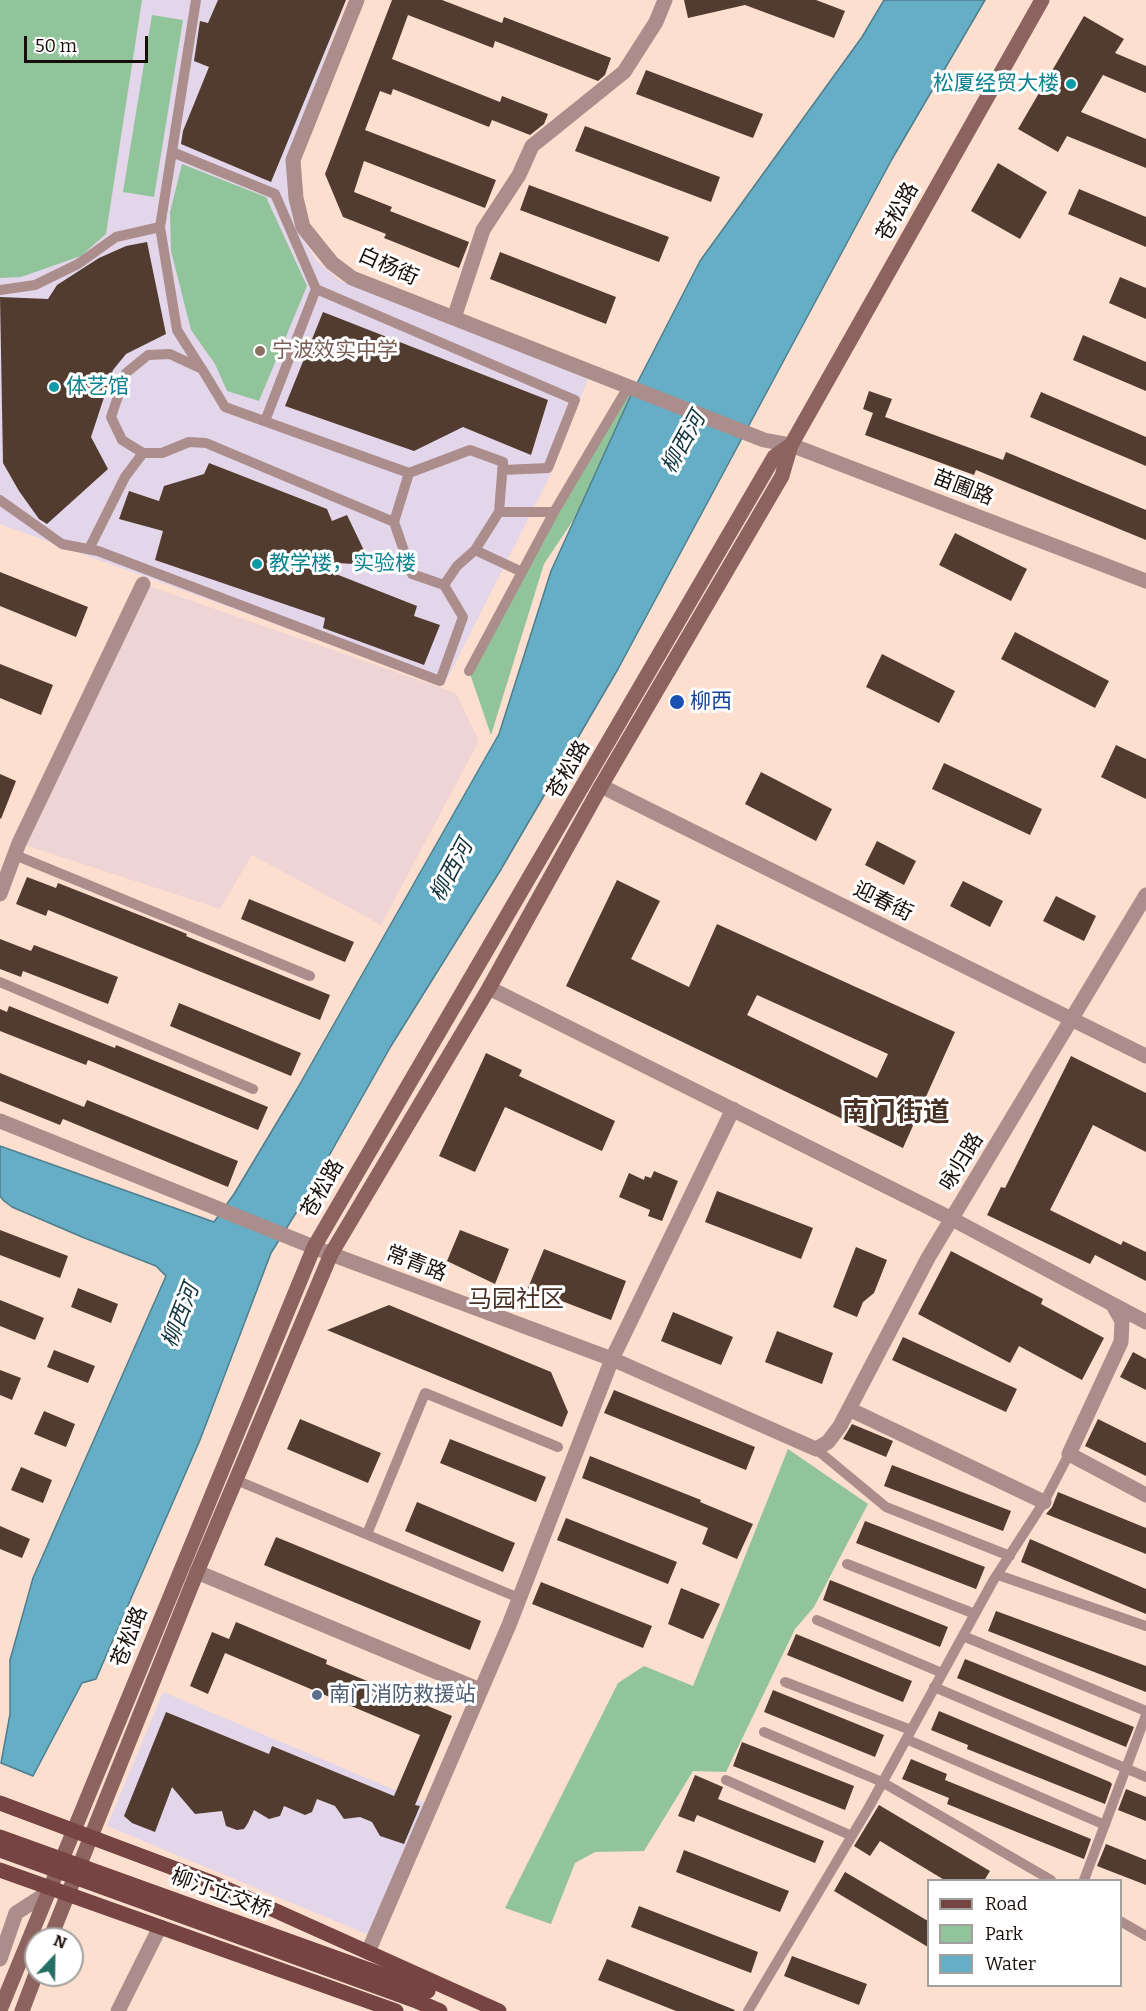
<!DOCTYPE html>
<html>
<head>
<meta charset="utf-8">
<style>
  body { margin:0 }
  #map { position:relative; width:1146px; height:2011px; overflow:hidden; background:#fcdfcf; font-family:Bitter,serif }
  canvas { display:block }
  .legend { position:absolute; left:927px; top:1879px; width:195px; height:108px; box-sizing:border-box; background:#fff; border:2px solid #a39f9d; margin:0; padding:8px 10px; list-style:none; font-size:18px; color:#190f0a }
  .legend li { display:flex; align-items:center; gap:12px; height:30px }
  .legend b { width:30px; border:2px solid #a39f9d }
  .north { position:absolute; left:24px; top:1927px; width:60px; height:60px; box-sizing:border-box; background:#fff; border:2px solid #a39f9d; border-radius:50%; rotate:22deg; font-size:16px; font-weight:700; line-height:24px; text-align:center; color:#190f0a }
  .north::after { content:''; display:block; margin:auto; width:21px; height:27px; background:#276f65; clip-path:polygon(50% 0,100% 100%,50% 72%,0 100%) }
  .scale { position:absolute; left:24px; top:36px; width:124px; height:27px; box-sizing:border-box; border:3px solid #190f0a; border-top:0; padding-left:8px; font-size:18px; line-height:21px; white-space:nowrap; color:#190f0a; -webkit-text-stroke:4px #fff; paint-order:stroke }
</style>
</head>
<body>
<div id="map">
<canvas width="1146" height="2011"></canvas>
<ul class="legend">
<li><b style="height:8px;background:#764442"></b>Road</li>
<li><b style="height:16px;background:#91c49a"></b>Park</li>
<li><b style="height:16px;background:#65aec6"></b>Water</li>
</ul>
<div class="north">N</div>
<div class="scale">50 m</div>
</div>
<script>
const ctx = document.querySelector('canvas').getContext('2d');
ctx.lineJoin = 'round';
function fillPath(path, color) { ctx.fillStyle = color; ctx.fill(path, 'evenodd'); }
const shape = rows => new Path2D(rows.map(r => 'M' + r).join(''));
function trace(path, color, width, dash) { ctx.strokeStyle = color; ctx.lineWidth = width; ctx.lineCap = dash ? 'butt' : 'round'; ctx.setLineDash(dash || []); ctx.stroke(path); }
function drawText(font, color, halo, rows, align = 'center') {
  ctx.font = font + ' Bitter,"Noto Sans SC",serif'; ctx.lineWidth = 6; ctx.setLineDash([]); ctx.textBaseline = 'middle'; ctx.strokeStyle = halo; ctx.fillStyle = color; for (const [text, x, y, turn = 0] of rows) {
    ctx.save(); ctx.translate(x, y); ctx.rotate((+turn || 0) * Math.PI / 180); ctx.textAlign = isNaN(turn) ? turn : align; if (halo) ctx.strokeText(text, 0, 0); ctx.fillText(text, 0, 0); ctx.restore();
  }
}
fillPath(shape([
  [143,584,456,693,479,741,381,925,252,855,220,909,19,843]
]), '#efd4d6');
fillPath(shape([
  [0,0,346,0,288,162,297,228,316,260,340,281,452,323,588,379,547,482,444,685,0,524],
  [163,1692,426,1803,371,1936,107,1826]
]), '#e4d6ea');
fillPath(shape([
  [0,0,142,0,106,234,81,256,21,277,0,278],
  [152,15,183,20,154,197,123,192],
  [182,164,266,197,307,286,259,401,227,391,215,364,191,330,171,251,170,212],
  [628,387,655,397,544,564,491,735,469,671],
  [788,1449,868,1504,814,1607,795,1629,726,1772,693,1771,644,1851,595,1852,575,1863,551,1924,505,1908,618,1683,644,1666,693,1686]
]), '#91c49a');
const water = shape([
  [884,0,985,0,892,159,618,669,500,871,391,1046,304,1200,271,1253,200,1440,96,1679,82,1683,33,1776,1,1763,10,1714,10,1660,33,1578,166,1276,156,1266,82,1237,12,1207,4,1201,0,1196,0,1146,214,1222,234,1194,297,1089,499,734,551,571,631,395,700,261,862,37,884,0]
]);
fillPath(water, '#65aec6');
trace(water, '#4e7e8e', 1.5);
fillPath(shape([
  [218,0,346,0,271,182,181,144,183,131,209,67,194,61,200,21,208,23],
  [392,0,442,0,502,23,504,17,611,58,605,75,598,81,495,41,493,48,408,15,392,59,500,102,502,96,548,114,544,124,530,135,492,120,489,127,393,89,391,95,380,91,365,130,496,180,485,208,364,161,354,192,392,207,390,211,469,242,459,268,384,238,386,234,343,217,325,174],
  [684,0,816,0,845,11,834,38,745,5,688,18],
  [1084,16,1124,39,1115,53,1146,66,1146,93,1103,75,1081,112,1146,139,1146,168,1067,136,1058,152,1018,129],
  [646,70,763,114,753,138,636,94],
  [585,126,720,177,711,202,575,151],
  [998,163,1047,192,1020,239,971,211],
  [529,185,669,237,659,262,520,210],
  [1079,189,1146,217,1146,247,1068,214],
  [147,242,166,334,126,354,113,370,91,437,108,469,47,524,39,519,19,491,3,463,0,297,48,299,57,285,99,258,126,246],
  [500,252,616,297,606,324,490,279],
  [1120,277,1146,288,1146,319,1109,303],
  [323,312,548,400,531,455,463,427,414,451,285,406],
  [1083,335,1146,362,1146,391,1073,360],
  [869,391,892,399,885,417,1003,460,1006,452,1146,510,1146,540,976,470,974,475,865,435,873,413,863,409],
  [1041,392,1146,437,1146,466,1030,417],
  [209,463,327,509,332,521,347,515,371,565,303,561,417,606,414,616,440,625,424,665,323,628,325,618,155,560,163,531,119,519,129,491,159,501,164,486,204,474],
  [955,533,1027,569,1011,601,939,565],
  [0,572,88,607,76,637,0,606],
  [1015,632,1109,681,1095,708,1001,659],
  [882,654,955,691,939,723,866,687],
  [0,664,53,685,41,715,0,698],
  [1116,745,1146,759,1146,799,1101,777],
  [944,763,1042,809,1030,835,932,789],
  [761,772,832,809,816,841,745,804],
  [0,774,16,781,1,819,0,818],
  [877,841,916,861,904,885,865,865],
  [27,877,56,888,58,883,175,929,187,934,186,936,330,995,320,1020,48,910,46,916,16,904],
  [617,880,660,901,631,959,689,987,717,924,955,1032,903,1148,566,986],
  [757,995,888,1054,877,1078,747,1015],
  [963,881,1003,901,990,927,950,906],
  [1056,896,1096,916,1084,941,1043,921],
  [249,899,354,942,345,962,241,919],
  [0,939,31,951,34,945,118,977,108,1004,23,971,21,977,0,969],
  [179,1003,301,1053,291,1076,170,1026],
  [9,1006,115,1048,116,1045,268,1107,258,1130,88,1060,86,1065,0,1031,0,1009,7,1012],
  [486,1053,522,1070,519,1076,615,1121,602,1151,505,1107,475,1172,439,1156],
  [1071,1056,1146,1093,1146,1152,1093,1125,1050,1210,1121,1245,1123,1241,1146,1252,1146,1281,1095,1255,1090,1264,987,1215,1001,1187,1005,1188],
  [0,1073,84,1107,87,1100,238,1161,228,1187,63,1119,60,1125,0,1101],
  [654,1171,678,1181,662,1221,648,1216,650,1210,619,1197,629,1173,644,1180,645,1176,651,1178],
  [717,1191,813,1228,801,1259,705,1222],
  [0,1230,68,1256,60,1278,0,1255],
  [460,1230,509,1249,495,1284,447,1261],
  [856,1247,887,1260,874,1293,863,1302,857,1317,833,1307],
  [544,1249,626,1281,611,1320,528,1288],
  [951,1251,1043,1299,1041,1304,1104,1338,1082,1380,1019,1346,1010,1363,918,1314],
  [78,1288,118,1304,111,1323,71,1307],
  [0,1300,44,1318,35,1340,0,1326],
  [389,1305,551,1372,568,1412,562,1427,327,1330],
  [673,1312,733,1337,721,1365,661,1341],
  [777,1331,833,1353,822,1384,765,1362],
  [903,1337,1017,1389,1006,1412,892,1360],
  [54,1350,95,1366,88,1383,47,1367],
  [1133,1352,1146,1359,1146,1390,1120,1377],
  [0,1370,21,1378,12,1400,0,1395],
  [614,1390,755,1447,746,1470,604,1413],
  [44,1411,75,1424,66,1447,34,1434],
  [300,1419,381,1453,368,1483,287,1449],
  [1098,1419,1146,1443,1146,1476,1085,1446],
  [852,1424,893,1441,886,1457,843,1439],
  [450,1439,546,1477,536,1502,440,1463],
  [590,1456,701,1500,700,1502,753,1524,737,1559,702,1544,708,1528,582,1478],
  [892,1465,1011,1511,1003,1531,884,1486],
  [21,1467,52,1480,43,1503,11,1490],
  [1058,1492,1146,1528,1146,1554,1046,1514,1052,1507],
  [417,1502,515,1543,503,1572,405,1531],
  [566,1518,677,1562,668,1584,557,1540],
  [865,1521,985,1567,976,1589,856,1543],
  [0,1526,30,1539,22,1558,0,1549],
  [276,1537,481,1621,470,1650,264,1565],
  [1030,1539,1146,1589,1146,1614,1021,1562],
  [830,1580,948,1627,940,1647,823,1600],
  [541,1582,652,1626,643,1648,532,1604],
  [681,1588,720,1604,703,1639,668,1624],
  [996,1611,1146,1666,1146,1692,988,1631],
  [236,1622,327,1660,326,1664,452,1716,415,1805,420,1806,404,1844,380,1836,372,1822,360,1817,344,1819,335,1806,317,1799,312,1812,305,1815,284,1806,280,1816,269,1819,254,1810,248,1823,244,1829,237,1830,226,1826,222,1811,195,1814,172,1787,155,1832,132,1823,124,1816,166,1712,269,1754,272,1746,394,1796,420,1735,225,1653,208,1694,190,1686,212,1632,229,1639],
  [796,1634,912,1681,903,1702,787,1655],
  [965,1659,1134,1727,1126,1747,957,1678],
  [773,1690,884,1735,875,1757,764,1712],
  [939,1711,1110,1782,1112,1784,1105,1804,967,1749,968,1745,931,1730],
  [742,1742,854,1786,845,1810,733,1766],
  [911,1759,947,1774,945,1780,1091,1839,1084,1859,947,1804,949,1798,902,1779],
  [695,1775,723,1787,718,1799,824,1841,815,1863,697,1815,694,1822,678,1816],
  [1126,1789,1146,1797,1146,1821,1118,1810],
  [879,1805,990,1871,984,1881,946,1881,880,1841,870,1856,854,1846],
  [1106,1844,1146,1860,1146,1885,1097,1866],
  [684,1850,789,1891,780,1912,676,1872],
  [845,1872,928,1921,928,1947,834,1891],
  [639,1906,758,1952,751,1973,631,1927],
  [792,1956,867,1984,859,2005,784,1976],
  [607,1959,735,2010,734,2011,676,2011,598,1980]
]), '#523c2f');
trace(shape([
  [196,0,160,227,177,330,201,368],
  [172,152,275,194,316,289,265,421],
  [316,289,575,400,548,468,502,470],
  [0,290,35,285,78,264,116,237,160,227],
  [0,500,62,544,98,551,440,681,463,617,444,585],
  [394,522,409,473],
  [89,549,125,477,143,453],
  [475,550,499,512],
  [522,572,475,550,457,566,444,585,412,574,394,522,206,443,189,442,162,453,143,453,122,440,111,417,126,373,148,355,170,354,202,369,225,407,409,473,470,450,503,462,499,512,554,512],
  [469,671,554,512,628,387],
  [15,855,310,976],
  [0,982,253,1089],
  [816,1449,886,1507,1010,1556],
  [236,1480,519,1598],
  [367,1534,425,1393,558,1447],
  [847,1564,975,1614],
  [998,1575,1146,1626],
  [817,1620,942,1673],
  [963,1636,1146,1711],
  [785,1682,911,1730],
  [934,1687,1146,1777],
  [764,1732,882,1782,1051,1880],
  [906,1739,1105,1825],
  [726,1780,852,1836],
  [1084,1880,1146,1715],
  [1120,1921,1146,1936],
  [748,2011,869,1807,993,1581,1044,1502,1069,1454]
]), '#ab8d8b', 10);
trace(shape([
  [357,0,293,160,296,198,303,227,332,263,352,278,764,440,791,445,1146,581],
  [454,318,483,230,519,175,532,146,624,72,656,22,665,0],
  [601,786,1146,1056],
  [0,894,19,843,143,584],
  [489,988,952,1219,1146,1322],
  [0,1121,331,1254,612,1359,816,1449,828,1442,840,1426,928,1258,1146,895],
  [1113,1305,1122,1321,1121,1342,1069,1454,1146,1495],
  [849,1409,1044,1502],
  [197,1572,480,1690],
  [368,1952,509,1625,612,1359,733,1109],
  [0,1959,16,1913,41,1897],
  [118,2011,160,1927]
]), '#ab8d8b', 15);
trace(shape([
  [50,1939,197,1572,331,1254,489,988,601,786,782,476,791,445,1042,0],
  [0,2010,314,1247,774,457,791,445],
  [22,2011,36,1974]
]), '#8d6360', 15);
trace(shape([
  [0,1803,216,1884,499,2011],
  [0,1870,396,2011],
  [419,2002,440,2011]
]), '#764442', 15);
trace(shape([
  [0,1837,428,1991],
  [0,1850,419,2002]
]), '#764442', 15);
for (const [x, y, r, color] of [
  [1071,84,6,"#0f9aa8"],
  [260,351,6,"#8d6e63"],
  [54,387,6,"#0f9aa8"],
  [257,564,6,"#0f9aa8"],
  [677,702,8,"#1a4fb4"],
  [317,1695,6,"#5c6f8a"]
]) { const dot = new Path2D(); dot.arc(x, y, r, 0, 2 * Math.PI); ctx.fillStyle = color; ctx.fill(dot); trace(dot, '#fff', 2); }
drawText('21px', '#0d838f', '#fff', [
  ["松厦经贸大楼",1059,84,"right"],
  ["体艺馆",66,387],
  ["教学楼，实验楼",269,564]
], 'left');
drawText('21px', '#190f0a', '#fff', [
  ["苍松路",898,212,-61],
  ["白杨街",388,267,24],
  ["苗圃路",963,488,21],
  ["苍松路",569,770,-60],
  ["迎春街",883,902,26],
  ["咏归路",962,1162,-59],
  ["苍松路",323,1189,-60],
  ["常青路",416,1264,21],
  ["苍松路",130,1637,-68],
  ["柳汀立交桥",221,1894,20]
]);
drawText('21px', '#785e54', '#fff', [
  ["宁波效实中学",272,351]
], 'left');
drawText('21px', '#164399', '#fff', [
  ["柳西",690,702]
], 'left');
drawText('21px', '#4e5e75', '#fff', [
  ["南门消防救援站",329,1695]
], 'left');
drawText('italic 22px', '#11343f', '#fff', [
  ["柳西河",684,443,-61],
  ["柳西河",452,871,-62],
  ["柳西河",181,1316,-69]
]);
drawText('24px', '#463124', '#fff', [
  ["马园社区",516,1300]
]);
drawText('bold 27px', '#463124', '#fff', [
  ["南门街道",896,1113]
]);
</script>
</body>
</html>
